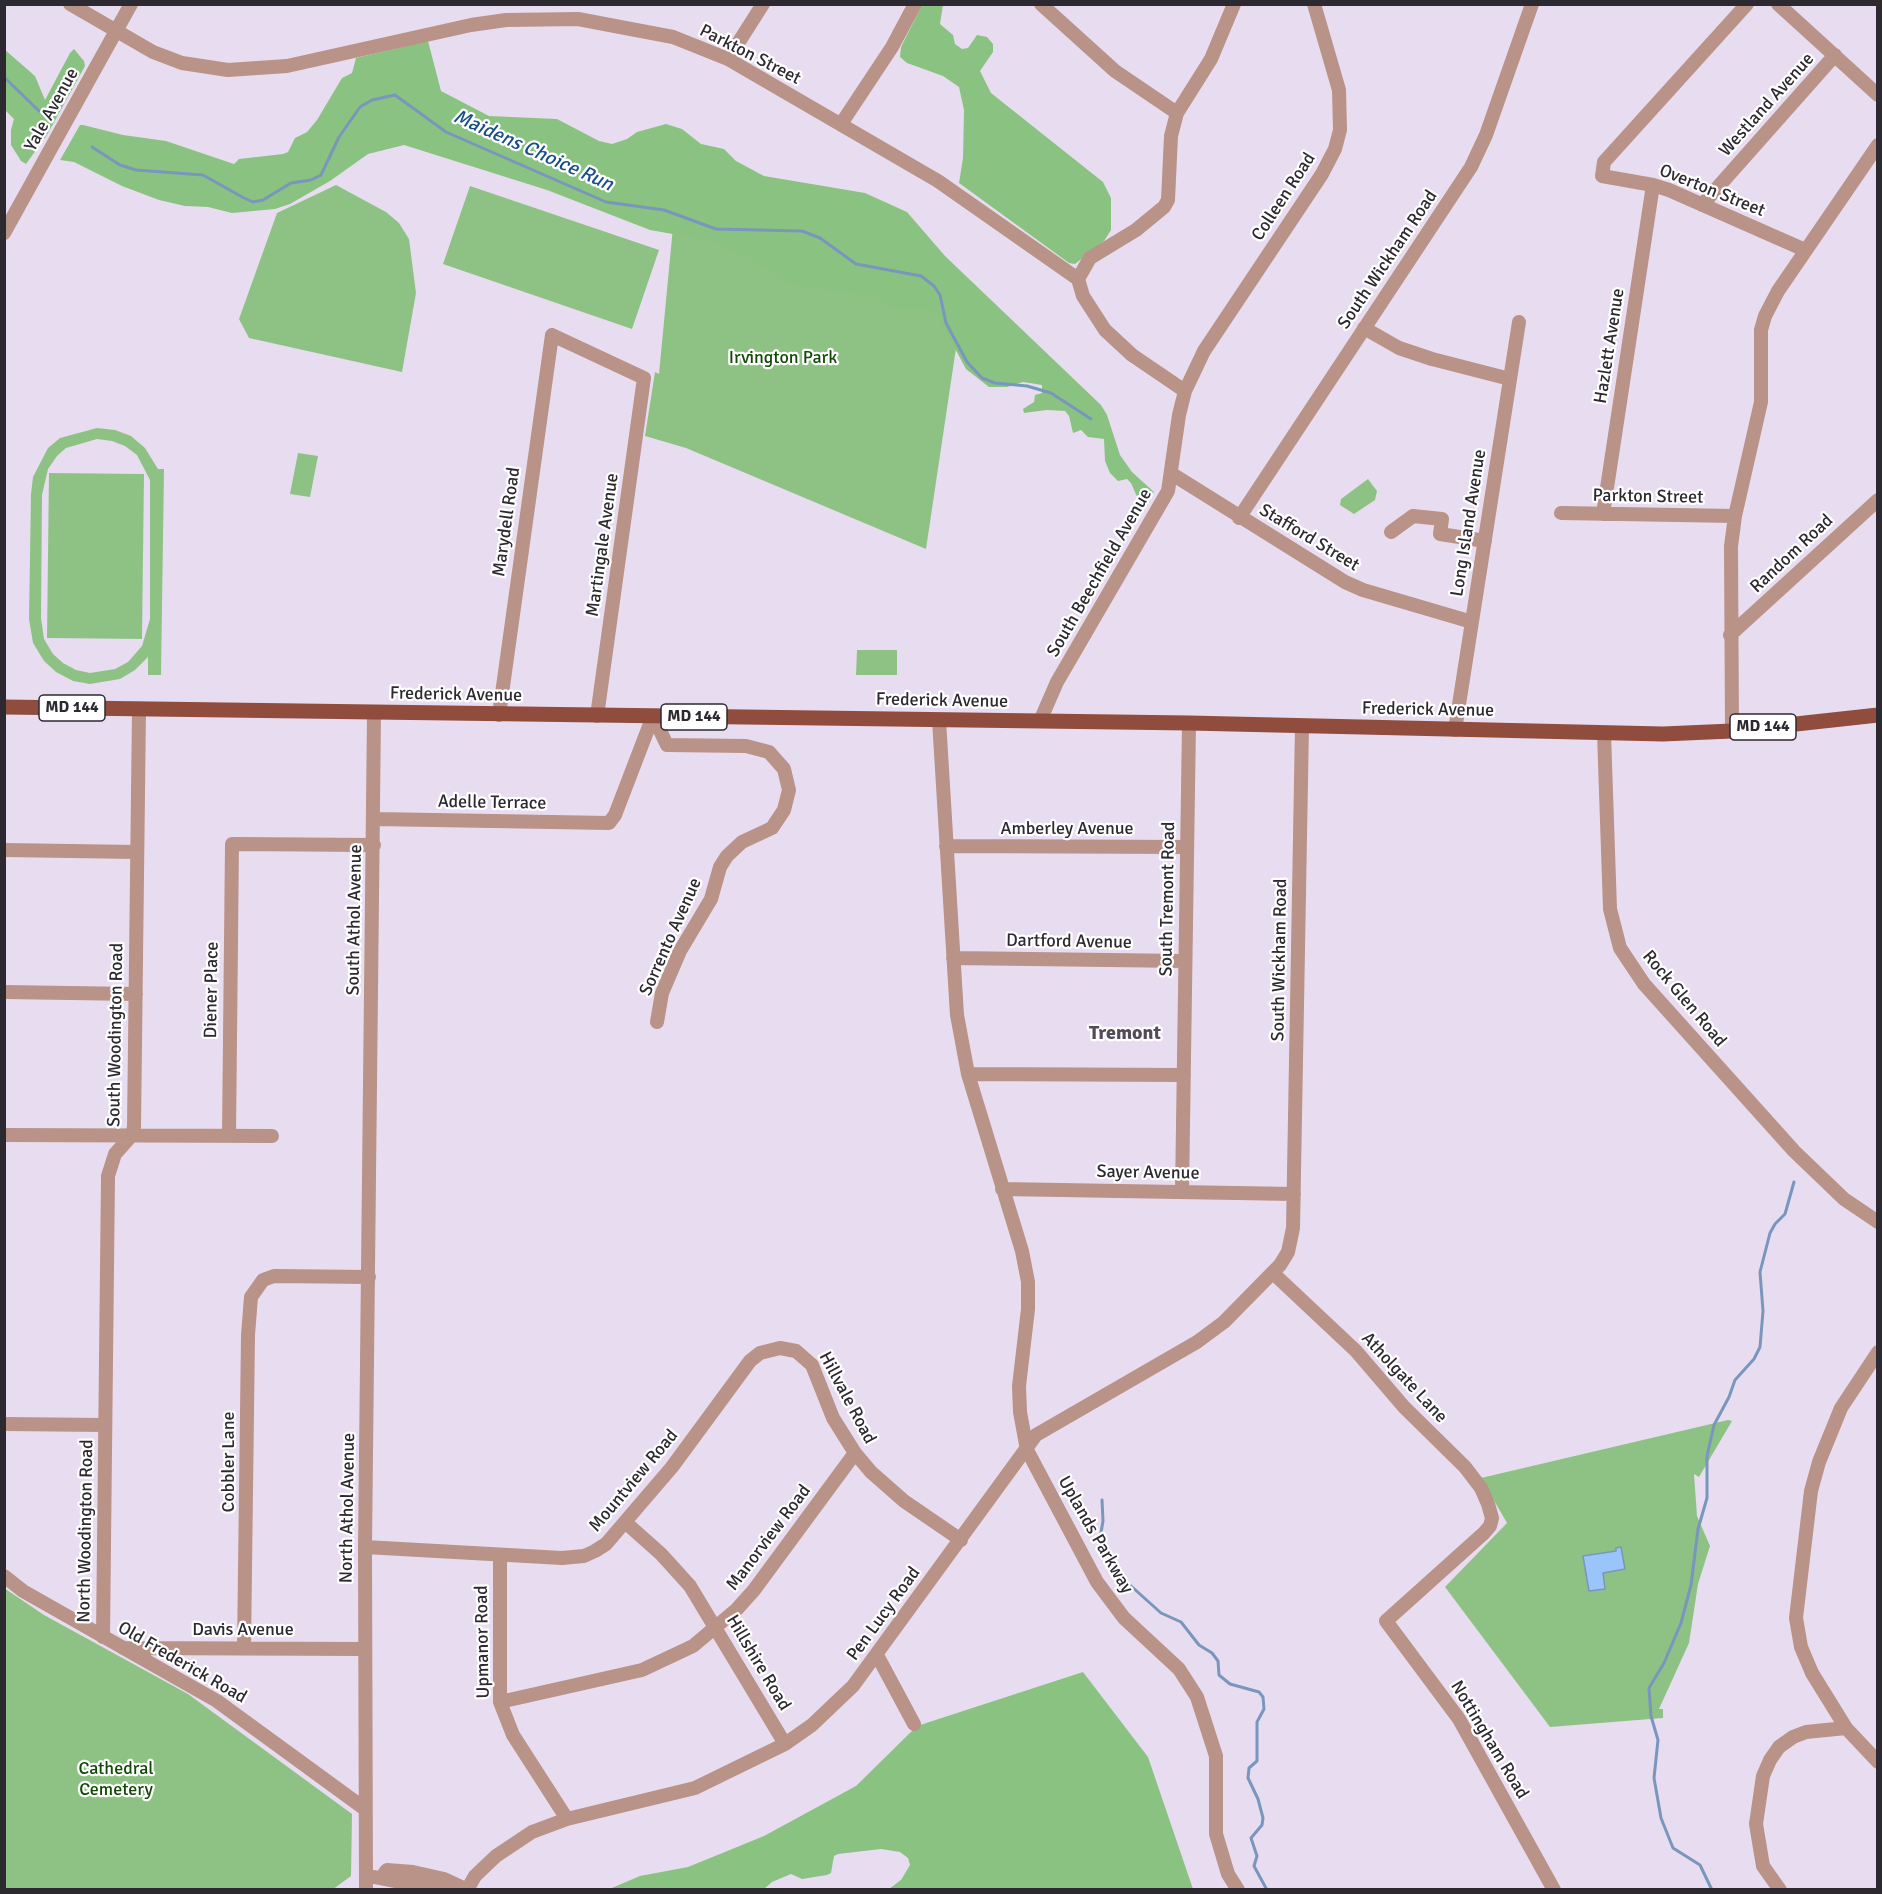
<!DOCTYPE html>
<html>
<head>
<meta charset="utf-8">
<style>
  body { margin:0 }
  #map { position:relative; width:1882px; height:1894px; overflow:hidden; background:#e8ddf0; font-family:Signika,sans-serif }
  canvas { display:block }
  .frame { position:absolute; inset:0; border:6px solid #2d2930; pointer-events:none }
</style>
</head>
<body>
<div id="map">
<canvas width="1882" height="1894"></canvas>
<div class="frame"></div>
</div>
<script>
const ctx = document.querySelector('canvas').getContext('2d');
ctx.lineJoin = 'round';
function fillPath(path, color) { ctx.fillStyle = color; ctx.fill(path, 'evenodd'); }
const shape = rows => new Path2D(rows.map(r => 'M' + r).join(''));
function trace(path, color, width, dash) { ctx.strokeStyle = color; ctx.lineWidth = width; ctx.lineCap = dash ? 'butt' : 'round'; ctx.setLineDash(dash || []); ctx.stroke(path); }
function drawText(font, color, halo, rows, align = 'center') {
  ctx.font = font + ' Signika,sans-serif'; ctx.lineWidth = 4.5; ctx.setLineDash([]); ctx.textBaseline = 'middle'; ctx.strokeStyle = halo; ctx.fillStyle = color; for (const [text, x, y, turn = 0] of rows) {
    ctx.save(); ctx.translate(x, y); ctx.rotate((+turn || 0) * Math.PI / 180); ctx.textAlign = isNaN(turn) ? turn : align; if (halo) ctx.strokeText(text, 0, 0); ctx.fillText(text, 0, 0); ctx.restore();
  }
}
fillPath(shape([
  [336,185,386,212,399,223,409,239,416,293,402,372,249,338,239,319,277,213],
  [470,186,659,250,632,329,443,264],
  [673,227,818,240,959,328,926,549,686,448,645,436,655,372,659,374],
  [97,428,115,430,131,436,145,448,158,469,164,469,161,675,148,675,148,657,135,670,120,679,90,684,73,681,56,672,44,661,33,643,29,619,31,494,33,477,48,448,60,438],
  [97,439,112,441,125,446,137,455,150,480,150,619,142,646,128,662,115,669,90,673,76,670,63,663,53,654,44,639,41,618,42,495,48,469,57,456,66,448],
  [298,453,318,456,310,497,290,494],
  [49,473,144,474,142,639,47,638],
  [1368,479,1377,491,1375,500,1354,514,1340,505,1341,499],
  [857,650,897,650,897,675,856,675],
  [1728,1420,1732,1421,1699,1477,1694,1474,1697,1516,1710,1546,1698,1584,1689,1643,1659,1709,1663,1709,1663,1718,1550,1727,1445,1587,1507,1523,1481,1478],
  [4,1588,44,1615,188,1694,352,1814,351,1876,332,1890,5,1889]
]), '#8ec284');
fillPath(shape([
  [922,5,943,5,940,24,953,35,955,44,962,49,968,48,977,35,987,37,993,44,993,52,980,71,991,93,1103,182,1111,198,1111,230,1104,241,1075,264,1069,263,959,183,963,158,964,110,959,87,943,76,907,63,900,57,901,47],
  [428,41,441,91,489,116,557,119,599,141,612,144,627,139,637,132,666,124,682,129,701,144,724,149,736,161,764,176,865,193,907,212,945,256,1101,405,1107,415,1120,455,1132,472,1154,492,1145,506,1138,499,1131,483,1127,479,1118,481,1110,473,1105,461,1104,439,1088,437,1081,430,1073,433,1069,416,1065,411,1047,410,1024,413,1023,409,1034,402,1035,395,1042,393,1042,385,1023,382,1007,387,989,387,966,369,938,317,925,309,893,310,877,297,791,285,755,261,707,240,650,230,547,190,404,145,368,154,330,181,290,204,275,209,232,213,208,207,185,206,159,200,122,186,74,162,60,160,80,125,83,125,123,135,166,141,234,164,239,159,283,154,288,152,295,138,307,132,317,120,342,78,352,73,356,58],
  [4,49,35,76,45,100,70,53,74,49,84,61,85,66,47,135,26,164,21,161,11,145,11,130,14,119,5,110],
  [1083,1672,1148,1757,1193,1889,889,1889,901,1880,910,1865,908,1858,900,1852,881,1849,838,1854,834,1856,831,1873,827,1875,802,1879,791,1874,772,1882,764,1889,607,1890,640,1876,688,1867,764,1836,856,1786,917,1726]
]), '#8ac381');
const water = shape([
  [1621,1547,1625,1569,1603,1573,1605,1589,1589,1591,1583,1556,1616,1551,1616,1548,1621,1547]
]);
fillPath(water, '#99c5fa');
trace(water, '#7996bd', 1.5);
trace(shape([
  [4,77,39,111],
  [92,147,120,165,136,170,203,175,244,198,253,202,263,200,291,183,311,180,321,175,339,137,360,107,372,100,395,95,446,132,606,202,664,210,716,229,802,231,820,238,856,264,921,276,934,286,940,295,946,323,967,362,982,378,995,383,1027,386,1051,393,1091,419],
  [1102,1500,1103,1521,1099,1544,1114,1574,1121,1577,1161,1613,1181,1622,1199,1645,1212,1653,1218,1661,1219,1675,1230,1684,1259,1692,1263,1697,1264,1709,1257,1722,1257,1761,1249,1768,1248,1778,1258,1799,1263,1818,1262,1825,1251,1838,1257,1856,1254,1866,1267,1890],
  [1712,1890,1700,1865,1673,1848,1661,1818,1654,1778,1658,1740,1651,1716,1649,1688,1664,1663,1681,1623,1691,1585,1698,1529,1707,1498,1707,1456,1714,1425,1729,1397,1735,1380,1754,1359,1760,1347,1763,1311,1760,1272,1770,1233,1775,1224,1785,1214,1794,1182]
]), '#7996bd', 3);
trace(shape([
  [70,4,153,52,182,63,228,70,287,66,471,25,506,20,578,19,673,37,728,59,938,181,1078,279],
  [1041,4,1115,71,1177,113],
  [1747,4,1604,162,1602,176,1653,185,1669,190,1805,250],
  [1778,4,1878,95],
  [728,59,763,4],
  [841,124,892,47,915,4],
  [1702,205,1835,55],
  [4,233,131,4],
  [1364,328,1399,348,1432,359,1510,379],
  [1185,391,1132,355,1105,330,1083,296,1078,279,1090,258,1136,230,1164,207,1168,200,1171,136,1177,113,1211,59,1234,4],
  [1172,474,1345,582,1363,590,1472,622],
  [1561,513,1735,516],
  [1603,514,1653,185],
  [1239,518,1471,167,1486,135,1532,4],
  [1391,532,1413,516,1442,519,1440,534,1485,541],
  [1730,635,1878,500],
  [499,715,552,335,644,378,597,716],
  [653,716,667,745,746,746,769,752,784,769,789,790,784,810,772,828,742,842,727,856,720,867,711,899,680,951,662,993,657,1022],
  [939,720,957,1015,968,1074,1022,1251,1028,1282,1028,1309,1019,1386,1020,1412,1027,1450,1097,1582,1124,1618,1179,1669,1197,1697,1216,1756,1216,1834,1228,1874,1238,1890],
  [1040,721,1057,682,1168,491,1179,415,1185,391,1204,351,1322,174,1335,149,1340,130,1339,90,1314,4],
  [1455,730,1519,322],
  [1732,731,1731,546,1735,516,1761,402,1761,330,1765,316,1778,291,1878,145],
  [1604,733,1610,909,1620,948,1644,984,1794,1151,1844,1199,1878,1222],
  [375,819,609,823,615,815,653,716],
  [946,846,1187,847],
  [4,850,137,852],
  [953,958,1185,961],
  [4,992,136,994],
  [968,1074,1184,1075],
  [4,1135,272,1136],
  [229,1135,232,844,374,845],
  [1002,1189,1294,1194],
  [1182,1192,1189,723],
  [1274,1274,1356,1351,1404,1407,1465,1467,1481,1488,1488,1504,1492,1518,1490,1526,1484,1533,1386,1621,1459,1719,1554,1890],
  [1878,1352,1841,1408,1819,1462,1811,1491,1796,1618,1801,1647,1812,1673,1846,1728,1878,1762],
  [4,1424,105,1425],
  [625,1522,661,1554,690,1586,785,1744],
  [365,1547,562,1558,584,1556,595,1551,606,1544,672,1467,750,1361,760,1353,780,1348,796,1351,812,1365,833,1418,855,1453,871,1472,904,1501,961,1540],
  [500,1555,500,1702,513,1735,567,1819],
  [4,1576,23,1591,217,1701,365,1809],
  [103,1637,108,1176,115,1154,132,1135,134,1127,139,709],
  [123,1648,365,1649],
  [244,1648,248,1335,251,1297,263,1280,274,1276,369,1277],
  [877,1655,914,1724],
  [500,1702,642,1670,693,1646,737,1609,754,1590,855,1453],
  [374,1877,441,1890],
  [381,1878,387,1870,413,1872,444,1879,468,1890],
  [366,1890,365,1547,374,713],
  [467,1890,475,1876,496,1856,532,1832,567,1819,695,1788,785,1744,812,1725,853,1686,1036,1435,1197,1342,1224,1322,1280,1265,1288,1252,1293,1228,1302,726],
  [1780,1890,1763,1866,1756,1824,1763,1776,1770,1760,1779,1747,1793,1737,1806,1732,1846,1728]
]), '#b99288', 14);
trace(shape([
  [4,707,1189,723,1663,734,1732,731,1878,715]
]), '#904d3d', 15);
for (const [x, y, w] of [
  [72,708,66],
  [694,717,66],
  [1763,727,66]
]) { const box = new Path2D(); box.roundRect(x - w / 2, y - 13, w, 26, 4.5); ctx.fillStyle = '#fff'; ctx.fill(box); trace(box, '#2d2930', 1.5); }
drawText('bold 16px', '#2d2930', null, [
  ["MD 144",72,708],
  ["MD 144",694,717],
  ["MD 144",1763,727]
]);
drawText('18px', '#2d2930', '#fff', [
  ["Parkton Street",750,55,27],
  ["Westland Avenue",1767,105,-48],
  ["Yale Avenue",52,110,-61],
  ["Overton Street",1712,191,22],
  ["Colleen Road",1284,197,-57],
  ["South Wickham Road",1388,260,-56],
  ["Hazlett Avenue",1610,346,-81],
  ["Parkton Street",1648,497,1],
  ["Marydell Road",507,522,-82],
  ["Long Island Avenue",1469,523,-81],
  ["Stafford Street",1309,538,31],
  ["Martingale Avenue",603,545,-82],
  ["Random Road",1792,554,-43],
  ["South Beechfield Avenue",1100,573,-60],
  ["Frederick Avenue",456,695,1],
  ["Frederick Avenue",942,701,1],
  ["Frederick Avenue",1428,710,1],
  ["Adelle Terrace",492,803,1],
  ["Amberley Avenue",1067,829],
  ["South Tremont Road",1168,899,-89],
  ["South Athol Avenue",355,920,-89],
  ["Sorrento Avenue",671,937,-66],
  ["Dartford Avenue",1069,942,1],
  ["South Wickham Road",1280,960,-89],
  ["Diener Place",212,990,-89],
  ["Rock Glen Road",1684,999,50],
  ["South Woodington Road",116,1035,-89],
  ["Sayer Avenue",1148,1173,1],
  ["Atholgate Lane",1404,1378,47],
  ["Hillvale Road",847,1398,62],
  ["Cobbler Lane",229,1462,-90],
  ["Mountview Road",634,1481,-50],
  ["North Athol Avenue",348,1508,-89],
  ["North Woodington Road",86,1531,-89],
  ["Uplands Parkway",1095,1535,60],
  ["Manorview Road",769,1538,-53],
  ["Pen Lucy Road",884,1614,-54],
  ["Davis Avenue",243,1630],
  ["Upmanor Road",483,1642,-91],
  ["Old Frederick Road",182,1663,30],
  ["Hillshire Road",758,1663,59],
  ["Nottingham Road",1489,1740,59]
]);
drawText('18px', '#114a05', '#fff', [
  ["Irvington Park",783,358],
  ["Cathedral",116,1769],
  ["Cemetery",116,1790]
]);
drawText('italic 20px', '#174f89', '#fff', [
  ["Maidens Choice Run",533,151,24]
]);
drawText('bold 20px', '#534a5a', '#fff', [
  ["Tremont",1125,1034]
]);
</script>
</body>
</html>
